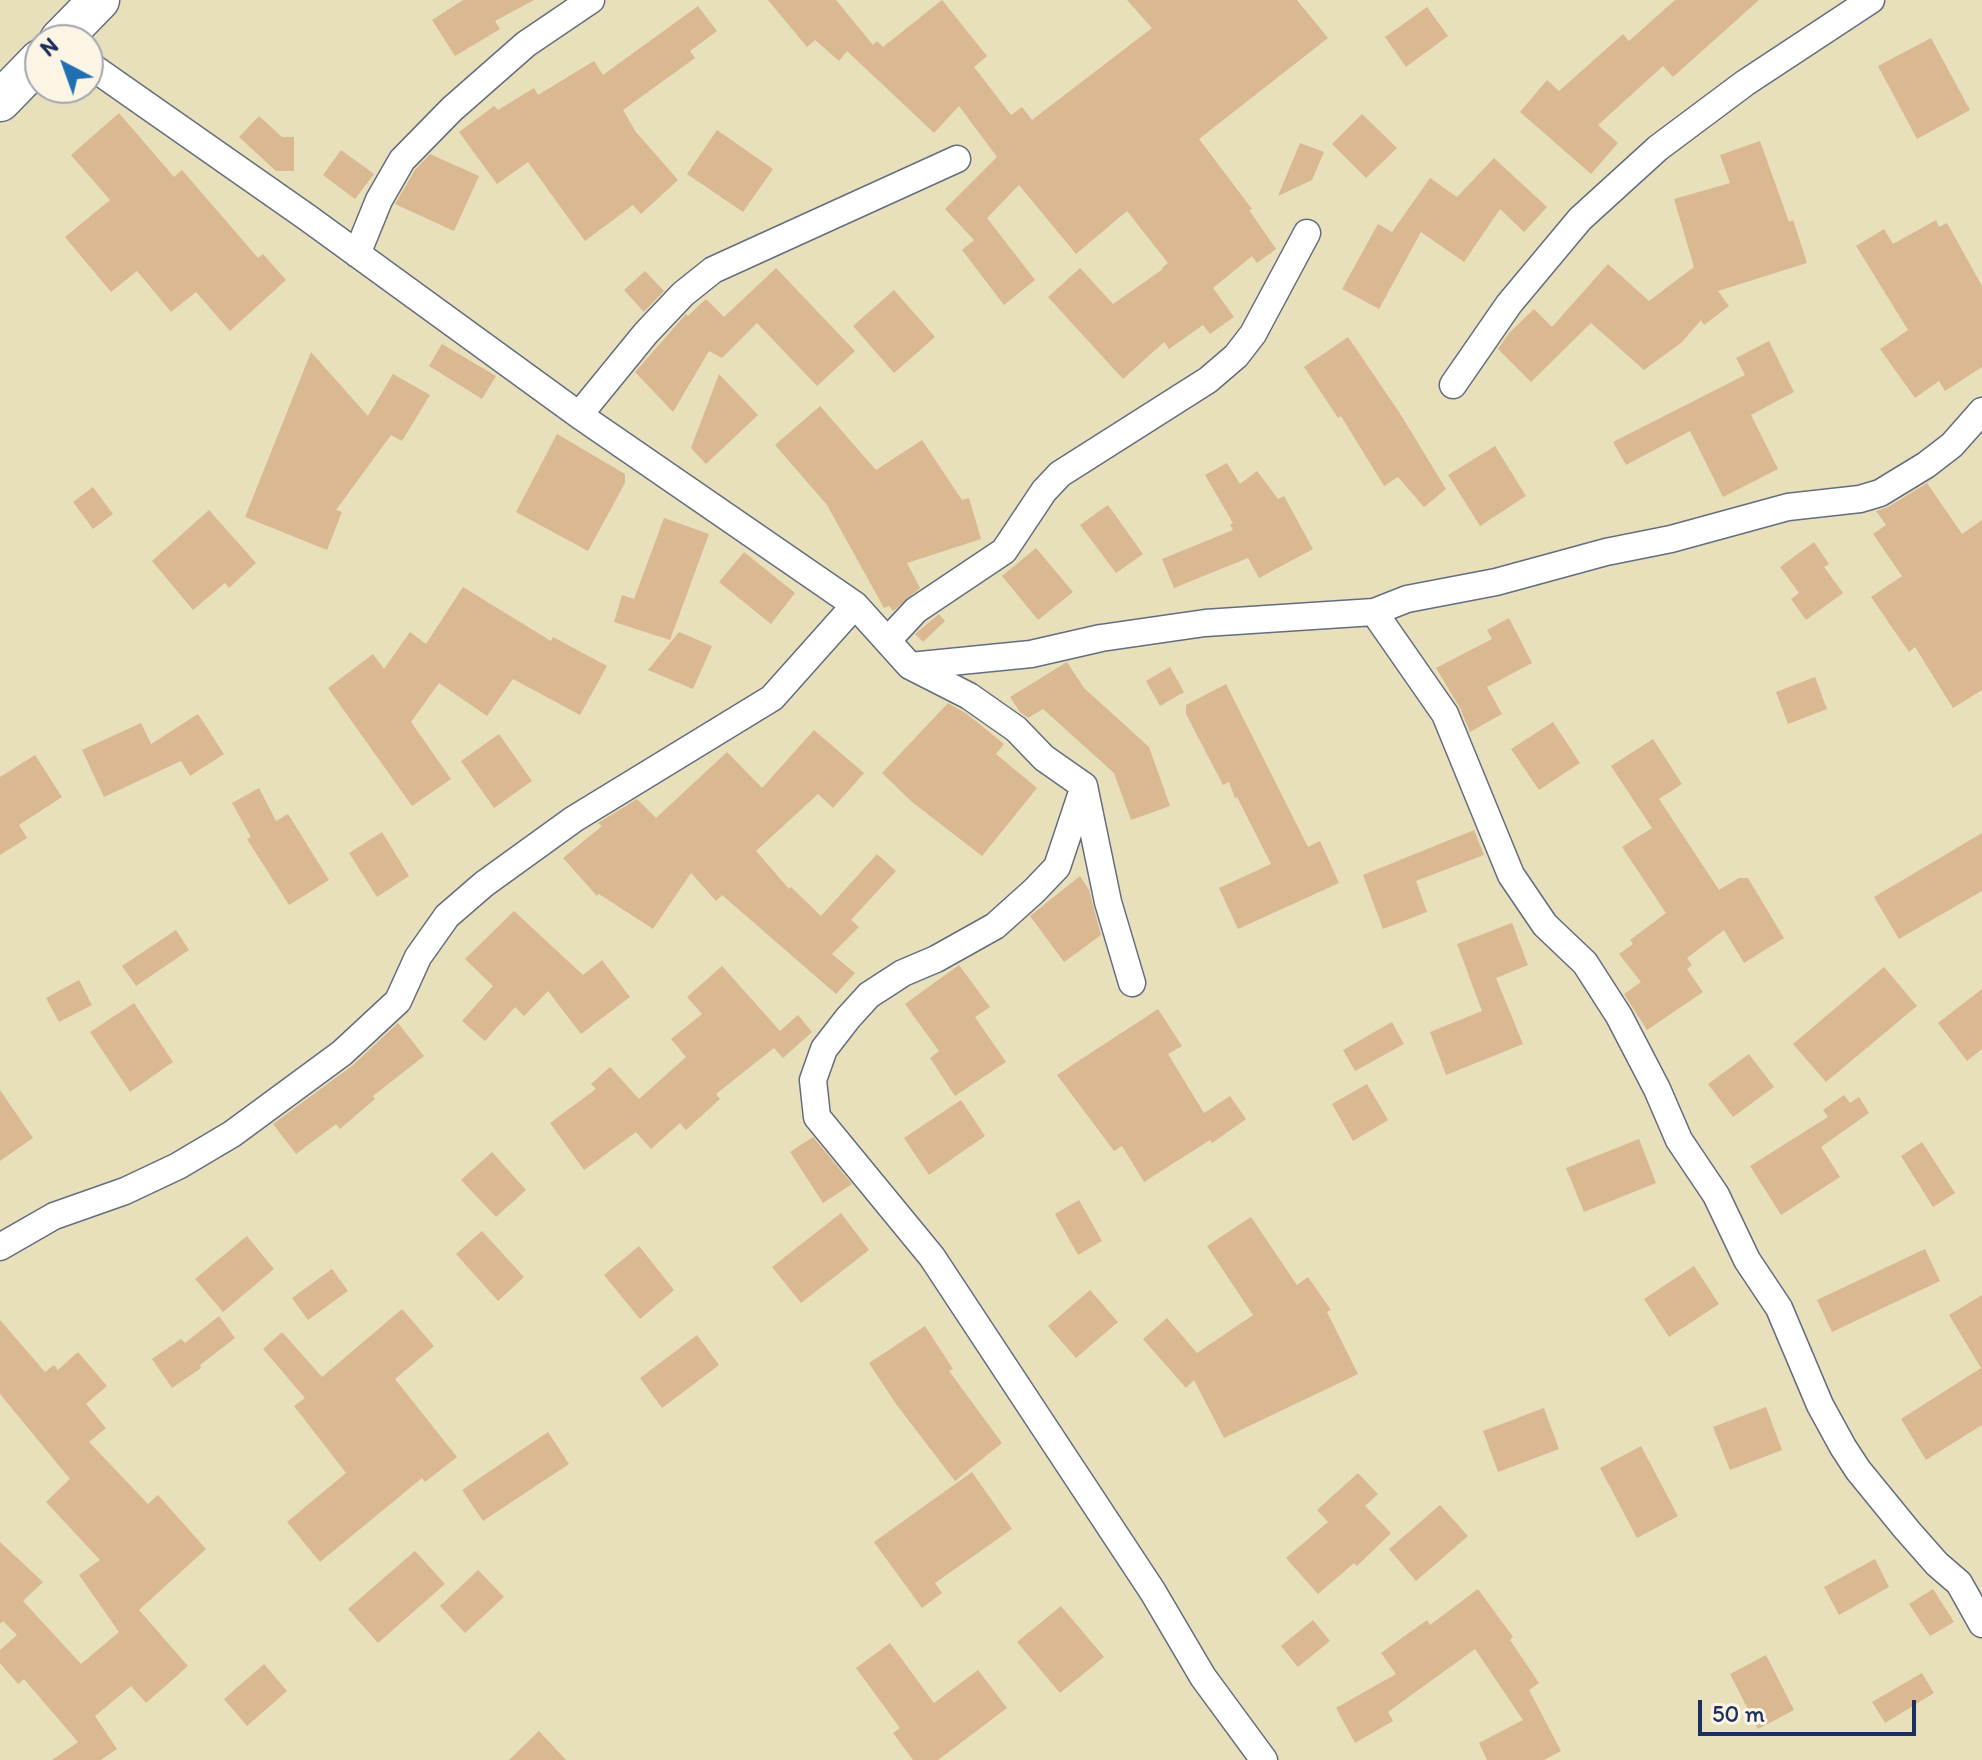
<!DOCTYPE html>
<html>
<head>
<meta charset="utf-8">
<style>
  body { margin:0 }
  #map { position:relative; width:1982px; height:1760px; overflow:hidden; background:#e8e0bb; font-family:Itim,sans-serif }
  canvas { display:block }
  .north { position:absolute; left:24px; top:24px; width:80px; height:80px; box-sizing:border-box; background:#fcf5e5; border:2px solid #a2a6af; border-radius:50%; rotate:319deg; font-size:22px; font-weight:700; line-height:32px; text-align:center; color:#1b2f5e }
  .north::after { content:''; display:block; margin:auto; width:28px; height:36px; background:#1f6fb2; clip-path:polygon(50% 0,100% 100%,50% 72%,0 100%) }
  .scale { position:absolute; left:1698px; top:1700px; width:218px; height:36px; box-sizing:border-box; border:4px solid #1b2f5e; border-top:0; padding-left:10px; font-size:24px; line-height:28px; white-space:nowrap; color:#1b2f5e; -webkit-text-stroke:6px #fcf5e5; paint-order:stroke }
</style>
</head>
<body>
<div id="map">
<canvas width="1982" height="1760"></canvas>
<div class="north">N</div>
<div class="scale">50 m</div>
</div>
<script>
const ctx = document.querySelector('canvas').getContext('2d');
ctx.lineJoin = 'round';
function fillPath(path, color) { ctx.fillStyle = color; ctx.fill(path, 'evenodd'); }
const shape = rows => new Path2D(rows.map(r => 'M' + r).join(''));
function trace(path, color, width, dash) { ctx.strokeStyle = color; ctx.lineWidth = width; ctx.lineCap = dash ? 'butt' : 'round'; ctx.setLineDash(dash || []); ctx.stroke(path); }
fillPath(shape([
  [463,0,534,0,495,21,500,29,455,56,432,20],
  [768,0,836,0,873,45,877,41,883,47,942,0,987,56,974,67,1011,115,1022,107,1032,120,1152,28,1127,0,1297,0,1328,38,1199,139,1252,209,1249,210,1276,249,1257,263,1252,256,1213,288,1234,317,1210,334,1203,325,1169,349,1164,342,1123,379,1048,297,1080,268,1113,304,1163,269,1162,268,1168,263,1127,211,1076,254,1019,185,987,218,1035,280,1004,305,962,250,974,240,945,209,997,157,959,106,934,133,847,51,839,61,815,40,807,47],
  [1675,0,1759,0,1673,77,1663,66,1598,125,1618,143,1591,174,1520,112,1547,80,1559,91,1623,34,1629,41],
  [698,6,717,31,690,51,695,58,623,110,636,132,678,180,641,214,633,205,585,241,528,162,497,184,459,132,494,106,498,110,534,88,538,95,594,61,603,75],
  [1427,7,1448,36,1406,67,1385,37],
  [1931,38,1970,110,1917,139,1878,66],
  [119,113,174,177,182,170,258,258,263,254,286,280,230,331,196,292,171,312,137,271,111,292,65,237,110,200,71,155],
  [1362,114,1397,148,1366,178,1332,144],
  [259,116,282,137,294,137,294,171,276,171,239,137],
  [717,130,773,169,743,212,687,174],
  [1760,141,1789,222,1793,220,1807,263,1718,291,1729,306,1704,325,1701,320,1682,342,1644,370,1591,323,1531,382,1498,349,1509,333,1534,309,1552,327,1608,264,1649,301,1694,267,1674,199,1730,183,1720,155],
  [1300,143,1324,152,1312,180,1278,196],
  [341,150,374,174,355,199,323,175],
  [430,154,479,176,454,231,395,204,415,170],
  [1494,158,1547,207,1524,232,1500,209,1464,262,1421,232,1379,309,1342,289,1378,224,1392,232,1430,178,1457,197],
  [1936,220,1939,227,1947,223,1982,286,1982,367,1945,391,1939,381,1915,398,1880,349,1908,330,1856,246,1884,229,1893,244],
  [776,268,855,351,817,386,757,323,722,358,709,351,673,412,635,372,686,314,688,316,706,299,724,317],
  [645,271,664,291,644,312,624,290],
  [894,290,935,337,894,373,853,326],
  [1348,337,1399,412,1446,489,1424,507,1398,477,1384,486,1341,416,1338,418,1304,367],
  [1769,341,1794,392,1751,415,1778,469,1723,497,1690,431,1626,465,1613,442,1745,375,1736,358],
  [442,344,496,376,482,399,429,366],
  [311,352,368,416,393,374,430,395,402,441,391,435,336,510,342,512,327,550,245,517],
  [719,374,758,415,706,464,691,448],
  [820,406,876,470,922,440,962,500,969,498,981,539,907,563,920,588,893,611,889,606,884,608,827,505,775,445],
  [557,434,625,474,625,483,588,551,516,512],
  [1495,446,1526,496,1480,526,1448,475],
  [1227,463,1240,484,1257,471,1278,499,1284,496,1313,549,1259,578,1248,558,1174,588,1162,559,1233,530,1230,525,1233,523,1205,475],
  [1927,483,1962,534,1982,520,1982,690,1953,708,1915,647,1909,652,1871,597,1902,576,1873,534,1886,525,1876,511,1888,507],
  [93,487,113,514,93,529,73,502],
  [1108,505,1143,554,1116,573,1080,525],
  [209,510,256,563,229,588,225,583,193,610,152,561],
  [664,518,709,534,670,640,614,622,622,595,634,599],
  [1814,542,1829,564,1824,567,1843,593,1806,620,1791,599,1799,593,1780,567],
  [1036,548,1073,592,1038,620,1002,576],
  [744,552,795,593,771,624,719,582],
  [463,587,551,641,553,637,607,666,580,715,513,679,487,716,439,683,411,722,451,779,412,806,328,688,373,654,384,669,410,632,426,644],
  [939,614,945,621,923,642,915,634],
  [1509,618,1532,663,1487,687,1502,714,1470,732,1460,708,1436,668,1492,639,1487,630],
  [679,632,712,646,693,689,648,670],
  [1067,662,1084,688,1149,747,1170,806,1131,820,1114,773,1043,709,1028,718,1020,712,1010,697],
  [1170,667,1184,692,1160,706,1146,681],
  [1815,677,1827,709,1788,724,1776,692],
  [1226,684,1308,847,1320,841,1339,883,1238,929,1219,888,1271,864,1237,797,1235,798,1229,782,1223,785,1186,714,1186,705],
  [948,703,967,714,1004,744,996,754,1037,788,982,856,912,802,882,773],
  [198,714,224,754,190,776,181,761,104,797,82,750,141,723,151,744],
  [1553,722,1580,763,1539,790,1511,749],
  [814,730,864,773,833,808,818,794,756,851,789,889,791,887,821,916,877,854,896,871,851,920,859,927,832,954,855,973,836,994,722,895,716,901,691,873,653,929,599,894,597,896,563,858,602,826,598,823,637,799,656,818,727,752,762,788],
  [499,734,532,781,494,808,461,761],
  [1653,739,1682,784,1659,799,1719,890,1739,878,1748,878,1784,938,1744,963,1724,930,1687,958,1692,965,1687,969,1703,992,1647,1030,1624,994,1641,982,1619,954,1633,944,1630,940,1666,913,1622,847,1652,828,1611,766],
  [35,755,62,797,19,825,27,838,0,855,0,777],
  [259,788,276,821,288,814,329,880,289,905,247,839,251,837,232,803],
  [1474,830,1484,855,1416,881,1427,912,1383,929,1363,875],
  [382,832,409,876,377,897,349,853],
  [1982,833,1982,891,1899,939,1874,897],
  [1080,876,1089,890,1101,935,1064,962,1030,916],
  [514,911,583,975,602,960,630,997,581,1034,548,991,524,1016,515,1007,485,1041,462,1021,493,986,465,959],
  [1512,923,1528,965,1496,978,1523,1044,1446,1075,1430,1032,1482,1011,1457,944],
  [176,930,189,950,136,986,122,966],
  [959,965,990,1007,975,1017,1006,1062,955,1096,930,1058,939,1051,905,1004],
  [722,966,780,1031,798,1015,812,1032,783,1058,774,1048,716,1094,720,1099,686,1130,680,1123,651,1149,636,1132,584,1170,550,1123,596,1089,591,1084,610,1067,639,1099,686,1057,671,1039,702,1014,687,997],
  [1884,967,1917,1006,1826,1082,1793,1044],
  [79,980,92,1005,59,1022,46,998],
  [1982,989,1982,1049,1967,1061,1938,1023],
  [134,1003,173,1062,130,1092,90,1032],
  [1158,1009,1182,1046,1168,1054,1204,1113,1230,1096,1246,1119,1212,1143,1210,1140,1144,1182,1122,1146,1114,1151,1057,1075],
  [1392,1022,1404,1044,1355,1071,1343,1050],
  [398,1023,424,1056,373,1096,375,1099,340,1129,336,1124,296,1154,273,1124,352,1066],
  [1749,1054,1774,1087,1733,1117,1708,1084],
  [1367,1084,1388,1120,1353,1141,1332,1104],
  [0,1090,33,1138,0,1161],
  [1844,1095,1850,1103,1859,1097,1869,1113,1821,1147,1840,1177,1781,1215,1750,1166,1828,1117,1823,1110],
  [961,1100,985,1136,929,1175,904,1138],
  [813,1137,852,1184,823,1203,790,1152],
  [1639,1139,1656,1183,1584,1212,1566,1168],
  [1922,1142,1955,1193,1933,1207,1901,1156],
  [492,1152,526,1190,496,1217,461,1180],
  [1079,1200,1102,1241,1078,1255,1055,1214],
  [841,1213,869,1250,801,1303,772,1267],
  [1251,1217,1297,1285,1308,1277,1331,1310,1327,1312,1358,1374,1224,1438,1194,1380,1186,1388,1143,1339,1167,1318,1197,1353,1253,1315,1207,1246],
  [482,1231,524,1277,498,1301,456,1254],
  [247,1236,274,1269,223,1312,195,1279],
  [639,1246,674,1290,640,1319,604,1275],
  [1925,1249,1940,1281,1832,1332,1817,1300],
  [1694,1266,1719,1304,1669,1337,1644,1299],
  [332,1269,348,1291,308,1320,292,1298],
  [1090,1290,1118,1322,1076,1358,1048,1326],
  [1982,1295,1982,1425,1926,1460,1901,1419,1981,1368,1949,1315],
  [402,1309,434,1346,395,1379,457,1457,425,1482,422,1478,320,1562,287,1522,346,1473,294,1406,305,1398,263,1349,282,1332,322,1377],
  [219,1316,235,1338,200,1365,201,1368,172,1388,152,1359,181,1339,185,1343],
  [0,1320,45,1372,54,1365,58,1370,78,1352,107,1386,86,1404,106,1428,89,1442,148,1504,158,1495,206,1549,139,1610,188,1666,146,1703,131,1686,95,1716,117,1749,101,1760,52,1760,78,1742,24,1679,18,1684,0,1663,0,1650,17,1635,3,1621,0,1624,0,1542,43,1582,23,1601,81,1664,119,1632,79,1575,100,1560,46,1502,70,1479,0,1394],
  [925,1326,953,1369,949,1371,1002,1443,955,1481,896,1404,869,1363],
  [697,1335,719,1365,662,1408,640,1378],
  [1766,1407,1782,1450,1730,1470,1713,1427],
  [1544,1408,1559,1449,1498,1472,1483,1431],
  [548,1432,569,1464,483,1521,462,1490],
  [1641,1446,1678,1516,1637,1538,1600,1468],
  [972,1472,1012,1529,935,1583,942,1593,922,1608,874,1542],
  [1358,1473,1378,1494,1365,1506,1391,1533,1357,1566,1354,1563,1318,1594,1286,1558,1328,1522,1317,1510],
  [1440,1505,1468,1536,1416,1581,1389,1549],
  [415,1551,445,1584,378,1643,348,1609],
  [1875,1559,1889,1587,1839,1615,1824,1587],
  [478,1570,504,1597,465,1633,440,1606],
  [1478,1589,1513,1637,1510,1640,1539,1683,1529,1690,1561,1751,1544,1760,1487,1760,1479,1743,1523,1720,1475,1649,1388,1712,1393,1721,1355,1743,1336,1708,1396,1674,1381,1653,1427,1620,1430,1625],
  [1933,1589,1954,1622,1930,1636,1909,1604],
  [1061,1606,1104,1657,1060,1693,1017,1642],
  [1313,1620,1330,1641,1298,1667,1281,1646],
  [890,1643,934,1703,978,1670,1007,1708,938,1760,913,1760,893,1733,900,1728,856,1668],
  [1766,1655,1794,1710,1758,1729,1730,1674],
  [264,1664,287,1691,247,1726,224,1699],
  [1922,1673,1934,1693,1885,1723,1872,1702],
  [539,1731,566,1760,509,1760]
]), '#d9b892');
const street = shape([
  [88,64,308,218,579,415,855,605,910,666,969,696,1016,729,1044,758,1084,786,1108,902,1132,983],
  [357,254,379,200,402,160,452,109,526,44,591,0],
  [1453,385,1509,304,1580,219,1658,148,1745,83,1871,0],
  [579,415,646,333,683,294,713,270,957,159],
  [1374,612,1445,714,1511,875,1545,925,1585,963,1619,1016,1657,1089,1679,1140,1716,1195,1747,1260,1779,1308,1820,1405,1843,1447,1858,1470,1907,1530,1937,1564,1959,1583,1982,1624],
  [888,640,916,610,1004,551,1044,491,1060,474,1208,380,1236,356,1253,334,1307,233],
  [910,666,1031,654,1101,638,1205,623,1374,612,1407,599,1496,582,1606,552,1671,539,1788,507,1860,499,1880,493,1926,465,1952,445,1982,411],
  [1084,786,1057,867,1034,891,995,926,936,959,903,973,869,995,848,1018,824,1049,813,1080,817,1117,932,1257,1153,1592,1203,1677,1264,1760],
  [0,1247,54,1216,125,1191,178,1166,232,1134,342,1053,398,1001,418,957,447,916,484,884,574,819,772,698,855,605]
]);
const primary = shape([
  [60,40,99,0],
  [0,101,40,60]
]);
trace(street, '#636d7f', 29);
trace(primary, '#636d7f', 43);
trace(street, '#fff', 26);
trace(primary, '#fff', 40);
</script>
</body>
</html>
